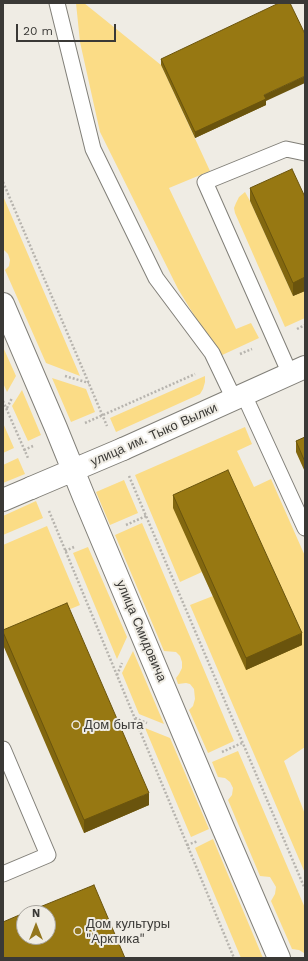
<!DOCTYPE html>
<html>
<head>
<meta charset="utf-8">
<style>
  body { margin:0 }
  #map { position:relative; width:308px; height:961px; overflow:hidden; background:#efece4; font-family:"Work Sans",sans-serif }
  canvas { display:block }
  .frame { position:absolute; inset:0; border:4px solid #3a3936; pointer-events:none }
  .north { position:absolute; left:16px; top:905px; width:40px; height:40px; box-sizing:border-box; background:#efece4; border:1px solid #a7a49e; border-radius:50%; rotate:0deg; font-size:11px; font-weight:700; line-height:16px; text-align:center; color:#3a3936 }
  .north::after { content:''; display:block; margin:auto; width:14px; height:18px; background:#93761d; clip-path:polygon(50% 0,100% 100%,50% 72%,0 100%) }
  .scale { position:absolute; left:16px; top:24px; width:100px; height:18px; box-sizing:border-box; border:2px solid #3a3936; border-top:0; padding-left:5px; font-size:12px; line-height:14px; white-space:nowrap; color:#3a3936; -webkit-text-stroke:3px #efece4; paint-order:stroke }
</style>
</head>
<body>
<div id="map">
<canvas width="308" height="961"></canvas>
<div class="frame"></div>
<div class="north">N</div>
<div class="scale">20 m</div>
</div>
<script>
const ctx = document.querySelector('canvas').getContext('2d');
ctx.lineJoin = 'round';
function fillPath(path, color) { ctx.fillStyle = color; ctx.fill(path, 'evenodd'); }
const shape = rows => new Path2D(rows.map(r => 'M' + r).join(''));
function trace(path, color, width, dash) { ctx.strokeStyle = color; ctx.lineWidth = width; ctx.lineCap = dash ? 'butt' : 'round'; ctx.setLineDash(dash || []); ctx.stroke(path); }
function drawText(font, color, halo, rows, align = 'center') {
  ctx.font = font + ' "Work Sans",sans-serif'; ctx.lineWidth = 4; ctx.setLineDash([]); ctx.textBaseline = 'middle'; ctx.strokeStyle = halo; ctx.fillStyle = color; for (const [text, x, y, turn = 0] of rows) {
    ctx.save(); ctx.translate(x, y); ctx.rotate((+turn || 0) * Math.PI / 180); ctx.textAlign = isNaN(turn) ? turn : align; if (halo) ctx.strokeText(text, 0, 0); ctx.fillText(text, 0, 0); ctx.restore();
  }
}
fillPath(shape([
  [76,3,84,3,161,65,210,171,169,188,236,329,251,323,259,338,220,356,215,344,202,328,178,289,100,132,80,42],
  [245,192,250,201,293,296,305,291,305,318,285,327,235,213,234,208,236,203,239,197],
  [3,196,80,376,46,363,5,270,9,266,10,260,8,254,3,249],
  [3,347,16,376,7,392,3,383],
  [205,376,205,382,203,389,200,394,116,432,110,418],
  [52,378,86,389,95,412,71,422],
  [22,390,41,435,28,441,12,406],
  [3,423,14,448,3,453],
  [245,427,252,444,237,451,254,487,271,479,305,556,305,747,284,761,305,814,305,873,190,605,213,596,173,508,202,572,180,582,135,475],
  [18,458,25,474,3,483,3,465],
  [124,480,138,513,110,525,96,492],
  [36,501,43,518,3,535,3,516],
  [142,523,234,741,208,753,189,710,193,706,195,699,194,689,190,684,186,683,178,684,176,678,179,674,182,668,182,662,180,656,176,652,164,651,115,535],
  [47,526,80,605,42,621,3,642,3,545],
  [88,547,127,637,117,659,73,553],
  [133,651,164,724,139,714,122,673],
  [145,728,170,738,209,829,191,837],
  [238,751,305,908,305,954,304,953,299,950,292,949,271,901,275,894,276,887,270,877,260,876,228,800,232,795,233,788,230,782,225,778,218,777,212,762],
  [213,839,263,958,241,958,195,848]
]), '#fbdc86');
const lane = shape([
  [57,3,93,149,156,278,212,353,234,399],
  [290,374,205,182,286,149,305,153],
  [244,395,305,528],
  [3,749,48,855,3,874]
]);
const street = shape([
  [3,304,56,428,84,497,224,830,279,958],
  [31,488,123,449]
]);
const secondary = shape([
  [123,449,305,367],
  [3,500,31,488]
]);
trace(lane, '#817f78', 17);
trace(street, '#817f78', 24);
trace(secondary, '#817f78', 24);
trace(shape([
  [3,182,107,426],
  [297,329,305,325],
  [240,354,252,349],
  [65,376,89,383],
  [3,401,28,458],
  [7,408,12,398],
  [85,423,195,374],
  [24,450,33,446],
  [129,476,305,889],
  [49,511,234,958],
  [126,525,146,516],
  [65,551,74,547],
  [117,675,122,663],
  [135,718,147,723],
  [222,752,242,743],
  [187,845,198,841]
]), '#b7b4ae', 2.5, [2, 2]);
trace(lane, '#fff', 15);
trace(street, '#fff', 22);
trace(secondary, '#fff', 22);
fillPath(shape([
  [161,59,266,101,266,105,195,138,161,65],
  [250,188,305,197,305,291,293,296,250,201],
  [305,437,305,472,296,452,296,441],
  [173,495,302,645,246,670,173,508],
  [3,630,149,805,84,833,3,645]
]), '#82670f');
fillPath(shape([
  [305,76,305,83,266,101,266,105,195,138,195,132,264,95],
  [305,277,305,291,293,296,293,283],
  [302,633,302,645,246,670,246,658],
  [149,793,149,805,84,833,84,820]
]), '#6a540d');
const building = shape([
  [279,3,290,3,305,34,305,76,264,95,266,99,195,132,161,59,279,3],
  [292,169,305,197,305,277,293,283,250,188,292,169],
  [305,437,305,462,296,441,305,437],
  [228,470,302,633,246,658,173,495,228,470],
  [67,603,149,793,84,820,3,632,3,630,67,603],
  [94,885,125,958,3,958,3,922,24,913,24,937,48,937,48,913,25,913,94,885]
]);
fillPath(building, '#977812');
trace(building, '#6a540d', 1);
for (const [x, y, r, color] of [
  [76,725,4,"#93761d"],
  [78,931,4,"#93761d"]
]) { const dot = new Path2D(); dot.arc(x, y, r, 0, 2 * Math.PI); ctx.fillStyle = color; ctx.fill(dot); trace(dot, '#efece4', 1.5); }
drawText('13px', '#3a3936', '#efece4', [
  ["улица им. Тыко Вылки",154,435,-24],
  ["улица Смидовича",141,631,67]
]);
drawText('13px', '#3a3936', '#efece4', [
  ["Дом быта",84,725],
  ["Дом культуры",86,924],
  ["\"Арктика\"",86,939]
], 'left');
</script>
</body>
</html>
